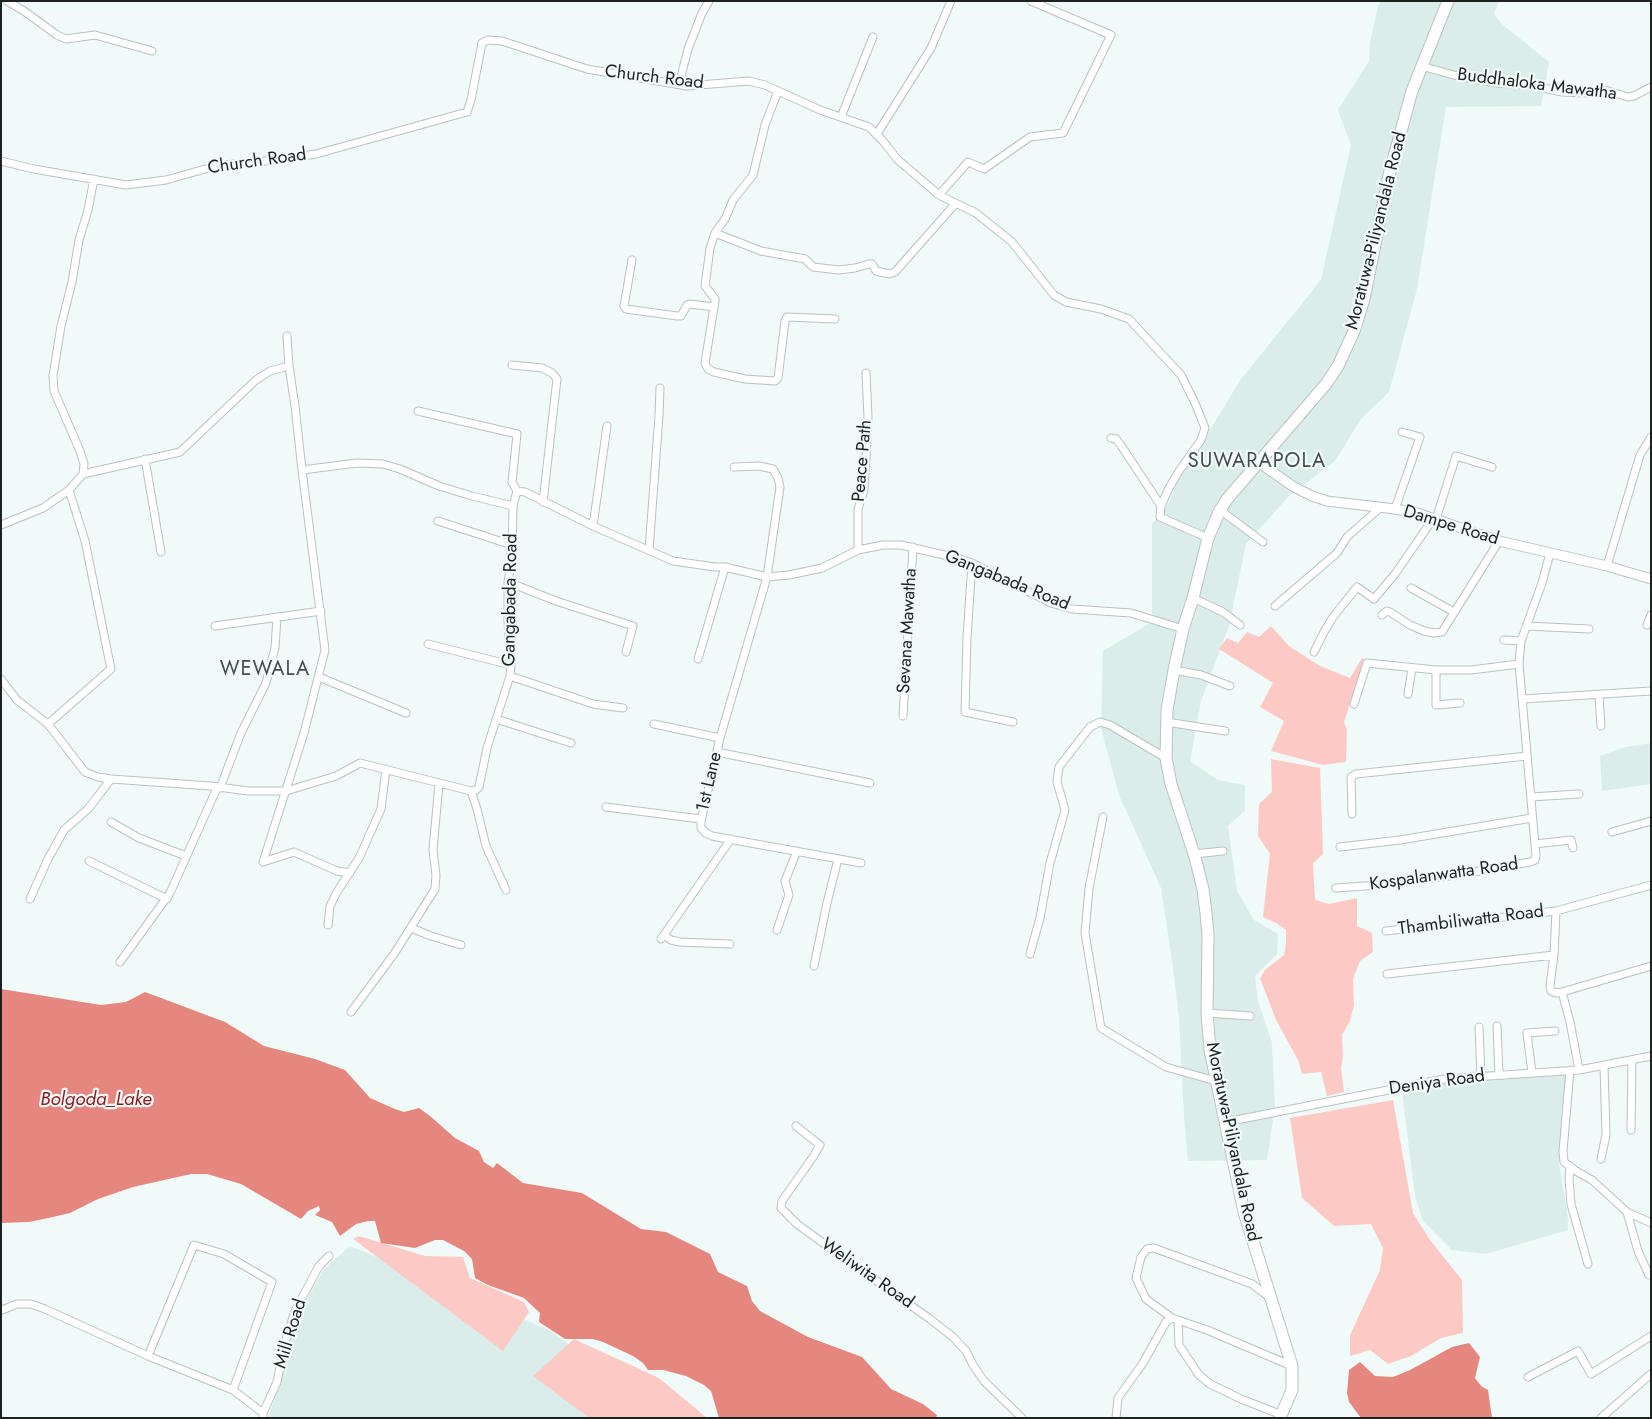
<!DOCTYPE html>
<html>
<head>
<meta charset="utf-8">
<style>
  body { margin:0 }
  #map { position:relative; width:1652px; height:1419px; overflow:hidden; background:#f0faf8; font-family:Jost,sans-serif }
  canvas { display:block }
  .frame { position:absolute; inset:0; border:2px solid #1d2120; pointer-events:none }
</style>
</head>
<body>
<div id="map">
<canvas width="1652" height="1419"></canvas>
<div class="frame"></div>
</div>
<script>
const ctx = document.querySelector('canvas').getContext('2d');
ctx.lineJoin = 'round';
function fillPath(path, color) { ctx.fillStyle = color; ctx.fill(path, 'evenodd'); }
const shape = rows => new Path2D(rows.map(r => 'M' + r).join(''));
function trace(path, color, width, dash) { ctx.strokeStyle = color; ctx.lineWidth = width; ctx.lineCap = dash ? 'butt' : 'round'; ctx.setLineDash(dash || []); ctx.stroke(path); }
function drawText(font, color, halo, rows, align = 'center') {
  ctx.font = font + ' Jost,sans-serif'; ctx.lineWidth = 4.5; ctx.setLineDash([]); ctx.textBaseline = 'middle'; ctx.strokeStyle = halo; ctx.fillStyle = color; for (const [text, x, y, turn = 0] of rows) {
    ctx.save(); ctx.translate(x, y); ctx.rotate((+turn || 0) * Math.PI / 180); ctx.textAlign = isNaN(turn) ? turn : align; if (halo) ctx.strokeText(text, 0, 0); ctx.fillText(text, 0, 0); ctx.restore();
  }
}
fillPath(shape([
  [1381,1,1499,1,1494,14,1502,24,1549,62,1541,106,1446,107,1417,289,1389,392,1361,419,1335,461,1288,497,1246,544,1229,626,1201,701,1190,761,1218,780,1245,785,1245,811,1228,826,1237,891,1254,920,1278,934,1277,954,1255,976,1258,1001,1272,1043,1275,1107,1267,1160,1188,1161,1184,1117,1179,1018,1172,960,1161,888,1119,795,1101,728,1103,651,1152,622,1152,523,1160,517,1170,500,1181,470,1208,433,1241,379,1321,280,1351,145,1338,110,1369,61,1370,43,1378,6],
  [1651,743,1651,784,1602,791,1600,756,1625,747],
  [1567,1073,1559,1165,1567,1209,1568,1230,1486,1254,1452,1250,1423,1221,1415,1196,1402,1091,1443,1083],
  [350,1246,551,1331,667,1418,268,1418,280,1384,284,1361,299,1313,324,1269]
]), '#dbedeb');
fillPath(shape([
  [1271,626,1289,646,1320,666,1350,678,1362,658,1365,660,1344,722,1347,730,1346,762,1323,765,1271,751,1284,721,1260,707,1273,683,1219,649,1227,638,1238,643,1247,632,1259,637],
  [1271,759,1320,768,1323,854,1313,863,1315,900,1329,904,1357,898,1357,926,1372,933,1373,952,1360,961,1353,979,1354,1005,1350,1021,1342,1035,1343,1056,1341,1069,1344,1092,1327,1096,1321,1072,1302,1074,1298,1060,1276,1020,1260,978,1265,970,1284,955,1286,944,1286,930,1276,923,1263,917,1270,854,1258,836,1259,804,1272,792],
  [1393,1100,1413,1213,1430,1240,1462,1280,1463,1333,1441,1338,1411,1356,1388,1364,1370,1350,1350,1356,1350,1335,1380,1270,1383,1248,1371,1224,1334,1226,1302,1198,1290,1118],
  [359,1236,425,1256,463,1257,470,1278,524,1302,529,1312,503,1351,353,1239],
  [574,1339,659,1378,707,1418,589,1418,533,1376]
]), '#fcc9c4');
fillPath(shape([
  [1,989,101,1005,126,1002,145,992,225,1022,264,1046,315,1059,345,1070,370,1098,395,1109,404,1112,419,1108,430,1116,455,1138,479,1151,484,1162,493,1168,497,1163,523,1183,582,1193,641,1229,666,1232,710,1254,718,1272,747,1286,752,1301,760,1311,808,1337,862,1357,891,1389,923,1404,937,1415,936,1418,719,1418,711,1391,704,1385,686,1376,663,1370,648,1370,643,1363,633,1356,603,1342,593,1339,565,1339,539,1322,540,1313,524,1298,488,1285,475,1278,472,1259,464,1251,443,1240,435,1240,415,1248,381,1243,375,1221,368,1221,356,1224,340,1236,332,1222,315,1215,320,1210,319,1206,308,1211,301,1219,241,1184,207,1174,191,1174,133,1187,98,1199,70,1213,53,1217,29,1222,1,1223],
  [1469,1343,1480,1357,1475,1378,1481,1386,1488,1390,1492,1418,1361,1418,1349,1402,1347,1393,1349,1370,1360,1362,1375,1376,1393,1377,1410,1370,1452,1347]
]), '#e5877f');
const minor = shape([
  [7,1,24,11,57,35,66,39,95,35,152,51],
  [1421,66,1461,77,1496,83,1530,85,1562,92,1587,93,1605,90,1628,97,1634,96,1651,87],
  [679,84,688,49,702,13,709,1],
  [778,91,765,125,753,175,733,200,725,219,715,233,710,248,705,286,715,299,715,301,705,363,708,369,714,372,745,379,775,381,778,378,785,321,787,317,835,319],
  [841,117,873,37],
  [877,134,931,48,951,1],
  [1,161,34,169,126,185,166,180,212,167,233,164,276,160,316,154,467,112,471,100,482,43,488,40,502,41,587,69,687,86,749,81,765,85,820,110,869,127,883,141,897,159,939,195,976,213,1012,242,1054,295,1066,302,1101,309,1129,319,1181,375,1195,403,1205,428,1201,440,1179,471,1169,488,1161,506,1160,517,1208,538],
  [939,195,968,162,984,169,1030,137,1063,133,1111,35,1031,1],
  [715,233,761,251,805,259,813,267,839,270,855,268,869,264,872,264,876,271,889,274,895,272,956,203],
  [632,260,624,306,626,309,677,316,681,316,687,305,690,304,714,307],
  [287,336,289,366,295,406,302,470],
  [512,365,542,368,552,373,557,379,543,502],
  [418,411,517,434,512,482,517,491],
  [1111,438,1116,439,1120,444,1161,506],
  [145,459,161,552],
  [734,467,759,466,773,469,778,478,780,487,767,577,720,738,701,821,701,828,706,833,712,836,861,863],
  [83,474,180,452,256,380,270,371,289,366],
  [1395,509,1420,437,1402,432],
  [1220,510,1263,542],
  [1436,519,1456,456,1492,467],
  [438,521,512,545],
  [1,525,43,508,69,490,83,474,84,464,80,451,54,391,53,376,61,326,72,282,79,240,88,210,94,179],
  [593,526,607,426],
  [649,550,659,416,660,388],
  [858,550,858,509,864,490,866,458,868,417,866,373],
  [972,563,967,637,965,712,1013,722],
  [1607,566,1640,455,1651,437],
  [508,582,556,601,633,626,626,652],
  [1411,588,1454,612],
  [1193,598,1223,612,1240,625],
  [1275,606,1337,553,1347,537,1381,507],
  [1382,615,1387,611,1390,612,1410,625,1424,631,1434,633,1442,632,1499,541],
  [1647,625,1651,615],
  [215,626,321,611],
  [1527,626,1589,629],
  [1504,640,1521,641],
  [428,644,511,665],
  [1314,652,1324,632,1333,617,1357,587,1374,599,1395,574,1433,519],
  [698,659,725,567],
  [1174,670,1201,675,1230,686],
  [1436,670,1436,705,1460,703],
  [510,676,593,704,623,708],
  [319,677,406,713],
  [1,679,17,700,48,724,85,772,98,777,111,779,211,786,248,791,286,791,336,776,360,763,471,791,476,790,479,787,487,748,510,676,511,665,508,621,508,582,512,558,513,506,517,491,525,492,593,526,673,561,715,567,725,567,767,577,789,575,822,568,858,550,883,545,901,545,957,558,972,563,1051,603,1072,609,1131,613,1183,629],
  [1408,694,1412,668],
  [1599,695,1601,726],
  [1523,699,1651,691],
  [1354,704,1367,663,1436,670,1471,670,1519,664],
  [903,716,913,547],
  [496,719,571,743],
  [1166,722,1225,731],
  [48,724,111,669,85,541,69,490],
  [654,724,720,738],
  [717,752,870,783],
  [220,788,241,733,266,683,275,648,277,617],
  [471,791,477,809,486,846,506,890],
  [1531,797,1579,794],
  [606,807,701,819],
  [1352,814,1351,777,1356,774,1527,756],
  [1103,817,1089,888,1085,933,1101,1028,1166,1067,1216,1081],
  [111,822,139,838,186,856],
  [1612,832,1651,821],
  [1535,844,1571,840,1573,848],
  [1340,847,1400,840,1532,818],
  [1194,854,1223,851],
  [89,861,167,899],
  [350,873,337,871,294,852,263,862,304,733,325,650,302,470,357,463,383,464,400,469,439,486,472,496,513,506],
  [1336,888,1379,885,1457,875,1530,862,1535,860,1536,856,1519,664,1521,641,1542,583,1550,553],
  [30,899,47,861,64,830,88,809,111,779],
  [1556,911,1554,955,1550,986,1551,991,1556,993,1562,992,1651,966],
  [328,925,330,906,337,892,359,858,381,809,386,769],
  [411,928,431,936,461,945],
  [777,930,789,895,785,881,797,851],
  [1386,931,1556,911,1651,885],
  [664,935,671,940,680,942,730,944],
  [661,939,731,839],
  [1030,954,1040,918,1050,863,1065,810,1057,782,1059,767,1090,727,1100,722,1110,725,1166,758],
  [120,962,170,893,217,788],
  [814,966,827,903,838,859],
  [1387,974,1554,955],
  [1562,992,1570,1022,1579,1070],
  [351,1012,394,954,435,889,436,875,433,850,439,783],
  [1207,1013,1250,1016],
  [1497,1026,1499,1075],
  [1479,1027,1481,1076],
  [1570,1070,1563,1151,1564,1162,1576,1171,1592,1180,1627,1212,1651,1223],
  [1532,1073,1527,1033,1555,1031],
  [1226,1122,1444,1079,1579,1070,1651,1056],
  [796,1126,820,1145,813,1157,782,1201,781,1208,797,1224,819,1240,930,1319,953,1337,966,1351,973,1365,984,1381,1022,1418],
  [1631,1130,1632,1061],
  [1601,1159,1606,1135,1604,1066],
  [1570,1166,1569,1179,1571,1204,1588,1264],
  [1627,1212,1638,1251,1649,1275],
  [1,1309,2,1310,17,1304,31,1304,45,1309,148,1356,233,1390,263,1413],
  [1172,1318,1146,1299,1136,1278,1141,1257,1147,1249,1154,1248,1252,1284,1269,1297],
  [1178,1320,1179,1345,1199,1375,1210,1384,1241,1399,1282,1415],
  [148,1356,194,1245,224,1254,272,1282,233,1390],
  [1528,1377,1578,1351,1591,1374,1651,1336],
  [263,1418,263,1413,277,1382,284,1346,295,1311,319,1266,329,1256],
  [1116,1418,1118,1398,1143,1363,1166,1322,1172,1318,1207,1330,1292,1366],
  [1601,1418,1651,1374]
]);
const tertiary = shape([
  [1258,462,1294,487,1312,496,1327,501,1395,509,1417,513,1499,541,1607,566,1651,579]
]);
const primary = shape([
  [1280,1418,1292,1390,1292,1366,1244,1212,1210,1050,1207,1013,1208,935,1206,913,1203,889,1195,857,1171,784,1166,758,1167,710,1174,670,1183,629,1193,598,1208,538,1220,510,1228,498,1326,384,1338,366,1354,331,1364,299,1389,175,1412,91,1448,1]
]);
trace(minor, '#b9c2c1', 9);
trace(tertiary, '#b9c2c1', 11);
trace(primary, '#b9c2c1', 13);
trace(minor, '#fff', 7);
trace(tertiary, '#fff', 9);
trace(primary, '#fff', 11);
drawText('18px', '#1d2120', '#f0faf8', [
  ["Church Road",654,78,7],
  ["Buddhaloka Mawatha",1537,85,7],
  ["Church Road",257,162,-8],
  ["Moratuwa-Piliyandala Road",1377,231,-76],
  ["Peace Path",863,461,-85],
  ["Dampe Road",1451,526,17],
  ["Gangabada Road",1007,581,22],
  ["Gangabada Road",511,600,-89],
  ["Sevana Mawatha",908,631,-87],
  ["1st Lane",710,782,-77],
  ["Kospalanwatta Road",1444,875,-8],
  ["Thambiliwatta Road",1471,921,-7],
  ["Deniya Road",1437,1083,-8],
  ["Moratuwa-Piliyandala Road",1232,1142,78],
  ["Weliwita Road",867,1274,35],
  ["Mill Road",291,1334,-73]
]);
drawText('italic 19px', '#8a1a1e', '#f0faf8', [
  ["Bolgoda_Lake",96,1100]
]);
ctx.letterSpacing = '1px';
drawText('20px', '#454d4b', '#f0faf8', [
  ["SUWARAPOLA",1257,462],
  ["WEWALA",265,670]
]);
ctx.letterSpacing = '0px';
</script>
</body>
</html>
